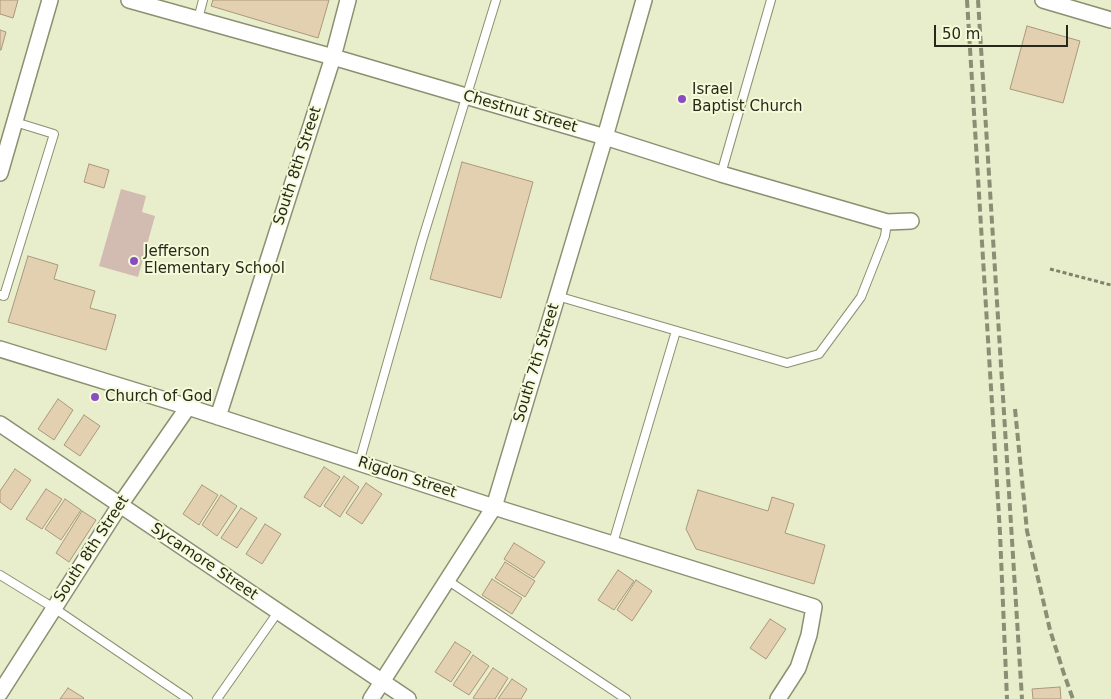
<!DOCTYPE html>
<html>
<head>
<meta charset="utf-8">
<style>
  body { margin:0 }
  #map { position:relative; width:1111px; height:699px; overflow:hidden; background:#e8eecb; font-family:"DejaVu Sans",sans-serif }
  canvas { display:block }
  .scale { position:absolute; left:934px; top:25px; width:134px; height:22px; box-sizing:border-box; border:2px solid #26281b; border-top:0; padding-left:6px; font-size:15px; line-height:18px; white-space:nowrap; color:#26281b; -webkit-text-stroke:4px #f5fbd8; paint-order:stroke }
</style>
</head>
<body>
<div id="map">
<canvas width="1111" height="699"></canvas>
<div class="scale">50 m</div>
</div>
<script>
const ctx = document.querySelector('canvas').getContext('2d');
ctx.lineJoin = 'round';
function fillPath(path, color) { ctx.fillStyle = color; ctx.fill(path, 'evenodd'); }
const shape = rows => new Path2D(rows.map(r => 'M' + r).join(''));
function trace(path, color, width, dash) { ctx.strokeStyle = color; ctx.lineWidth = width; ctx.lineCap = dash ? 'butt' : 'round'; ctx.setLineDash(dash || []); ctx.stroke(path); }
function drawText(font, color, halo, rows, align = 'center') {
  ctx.font = font + ' "DejaVu Sans",sans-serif'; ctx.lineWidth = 4; ctx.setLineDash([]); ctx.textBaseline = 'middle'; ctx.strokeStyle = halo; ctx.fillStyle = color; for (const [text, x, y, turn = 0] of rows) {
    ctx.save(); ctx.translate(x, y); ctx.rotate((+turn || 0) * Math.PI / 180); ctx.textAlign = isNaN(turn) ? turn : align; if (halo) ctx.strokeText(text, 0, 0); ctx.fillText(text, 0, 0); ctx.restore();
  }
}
fillPath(shape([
  [121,189,146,196,142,212,155,216,138,277,99,266]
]), '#d2bbb0');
const building = shape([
  [0,0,18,0,13,18,0,14,0,0],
  [213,0,329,0,318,38,211,6,213,0],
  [1027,26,1080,41,1063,103,1010,89,1027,26],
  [0,30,6,32,1,50,0,50,0,30],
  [462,162,533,182,501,298,430,279,462,162],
  [89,164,109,170,104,188,84,182,89,164],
  [28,256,58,265,54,279,95,291,90,308,116,315,106,350,8,322,28,256],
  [58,399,73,410,54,440,38,429,58,399],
  [84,415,100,426,80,456,64,445,84,415],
  [324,467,340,477,320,507,304,497,324,467],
  [15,469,31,480,11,510,0,502,0,491,15,469],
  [344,476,359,487,340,517,324,506,344,476],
  [366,483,382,494,362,524,346,513,366,483],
  [202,485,218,495,199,525,183,514,202,485],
  [46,489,62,499,42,529,26,519,46,489],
  [698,490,768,511,772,497,794,504,785,533,825,545,814,584,696,549,686,529,698,490],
  [221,495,237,506,217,536,202,525,221,495],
  [65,499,81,510,61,540,45,529,65,499],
  [241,508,257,518,237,548,221,538,241,508],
  [82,511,96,520,69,562,56,553,82,511],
  [265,524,281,534,262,564,246,554,265,524],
  [514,543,545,562,534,578,504,559,514,543],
  [505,562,535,581,525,597,495,578,505,562],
  [618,570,634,581,614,610,598,600,618,570],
  [492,579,522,598,512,614,482,595,492,579],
  [636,580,652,591,632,621,617,610,636,580],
  [770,619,786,629,766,659,750,648,770,619],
  [455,642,471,652,451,682,435,672,455,642],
  [473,655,489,666,469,695,453,685,473,655],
  [493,668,508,678,495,699,475,699,473,698,493,668],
  [512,679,527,689,521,699,498,699,512,679],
  [1060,687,1061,699,1033,699,1032,689,1060,687],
  [68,688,84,698,83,699,60,699,68,688]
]);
fillPath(building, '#e2d0b1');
trace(building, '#a9987b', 1);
const lane = shape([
  [198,19,203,0],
  [721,174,771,0],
  [0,295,4,296,54,134,15,122],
  [557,296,787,363,819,354,861,297,885,236,887,222],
  [359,463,422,241,496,0],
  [613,543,676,331],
  [0,575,54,608,188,699],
  [447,580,626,699],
  [217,699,278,612]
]);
const street = shape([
  [129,0,333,57,605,137,721,174,887,222,911,221],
  [1043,0,1111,20],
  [0,173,50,0],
  [0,349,188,407,494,507,814,607,809,635,798,668,778,699],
  [218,417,333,57,348,0],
  [0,424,408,699],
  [0,693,120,505,188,407],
  [371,699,494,507,605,137,644,0]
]);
trace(lane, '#8b9071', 10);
trace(street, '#8b9071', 18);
trace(shape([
  [1050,269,1111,285]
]), '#7f836c', 3, [4, 2.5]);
trace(lane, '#fff', 8);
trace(street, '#fff', 15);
trace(shape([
  [967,0,1000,533,1007,699],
  [978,0,1022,699],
  [1015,409,1027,531,1050,630,1064,674,1073,699]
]), '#8a8e75', 4, [8, 4]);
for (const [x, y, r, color] of [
  [682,99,5,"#8a4cc2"],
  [134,261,5,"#8a4cc2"],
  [95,397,5,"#8a4cc2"]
]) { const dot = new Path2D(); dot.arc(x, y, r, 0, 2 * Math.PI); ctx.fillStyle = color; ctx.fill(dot); trace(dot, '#f5fbd8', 2); }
drawText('15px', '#26281b', '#f5fbd8', [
  ["Israel",692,90],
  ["Baptist Church",692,107],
  ["Jefferson",144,252],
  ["Elementary School",144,269],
  ["Church of God",105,397]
], 'left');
drawText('15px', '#26281b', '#f5fbd8', [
  ["Chestnut Street",520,112,16],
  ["South 8th Street",298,166,-72],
  ["South 7th Street",537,363,-73],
  ["Rigdon Street",407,478,18],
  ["South 8th Street",92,549,-57],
  ["Sycamore Street",204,562,34]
]);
</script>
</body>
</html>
